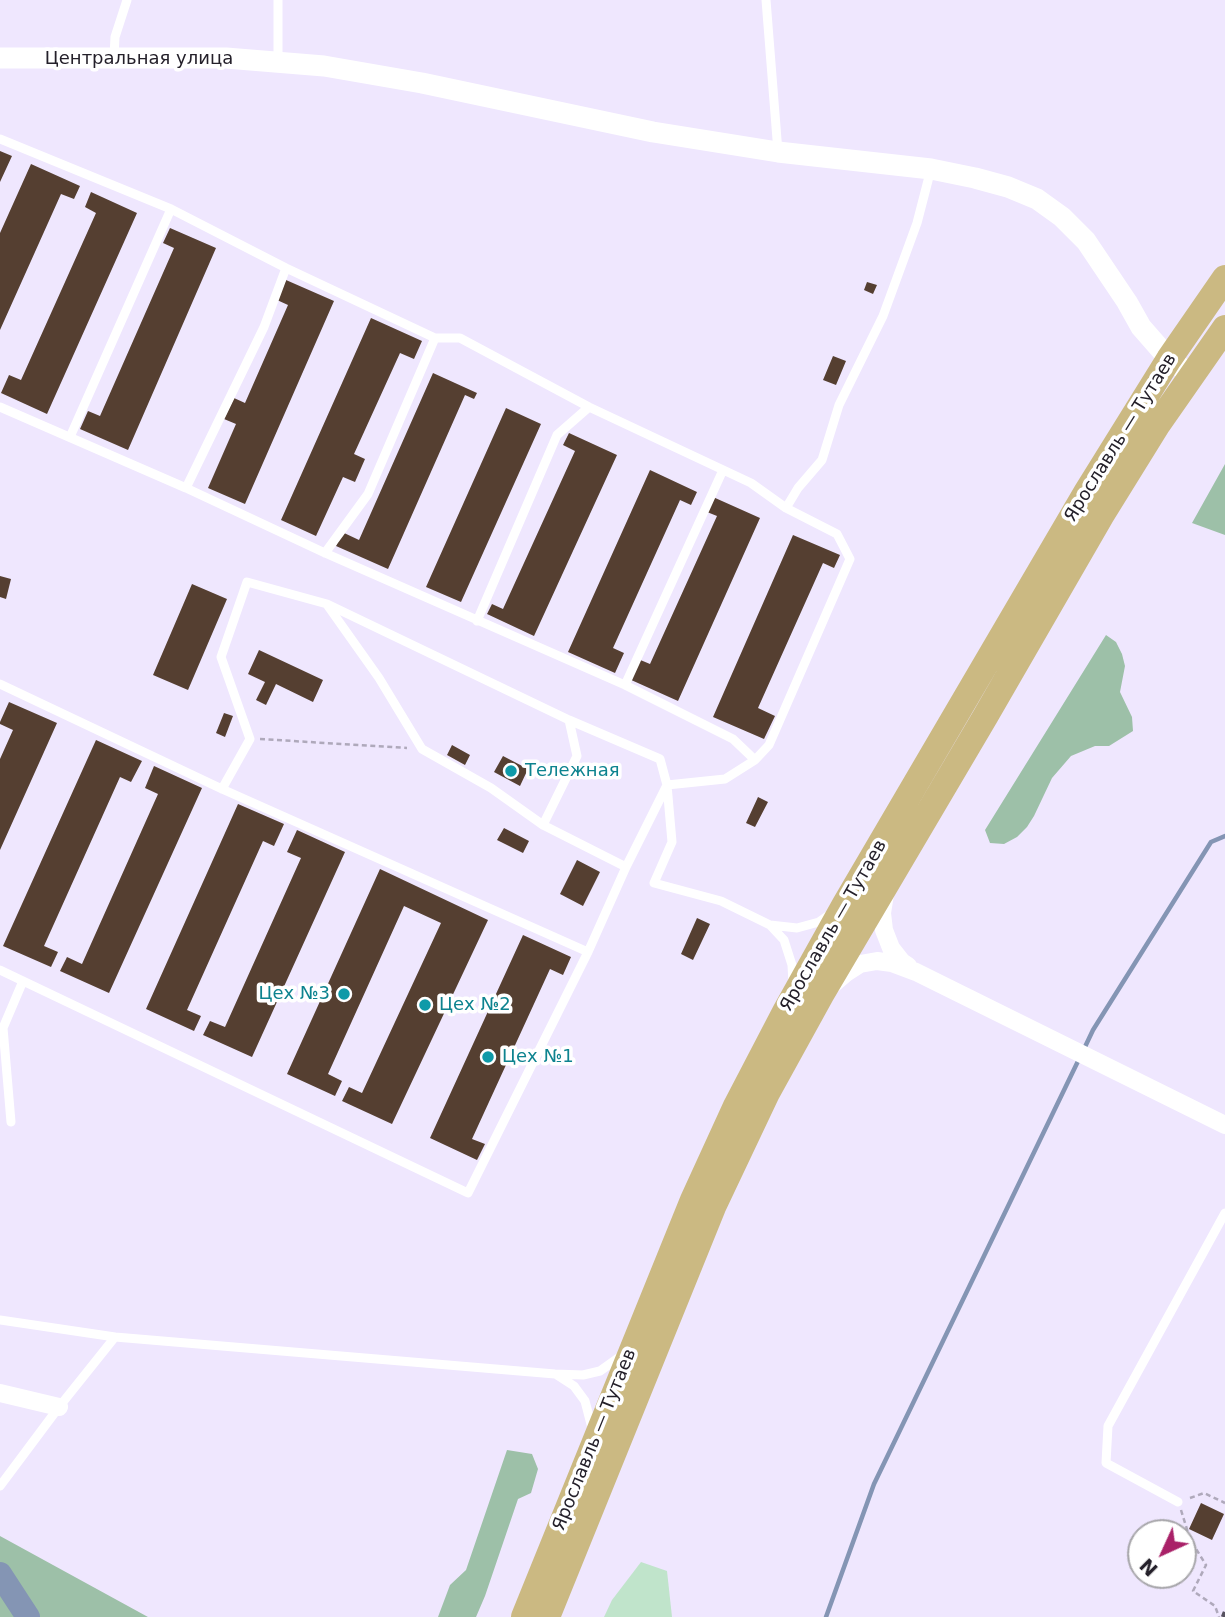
<!DOCTYPE html>
<html>
<head>
<meta charset="utf-8">
<style>
  body { margin:0 }
  #map { position:relative; width:1225px; height:1617px; overflow:hidden; background:#efe7fe; font-family:"DejaVu Sans",sans-serif }
  canvas { display:block }
  .north { position:absolute; left:1127px; top:1519px; width:70px; height:70px; box-sizing:border-box; background:#fff; border:2px solid #a7a6aa; border-radius:50%; rotate:225deg; font-size:19px; font-weight:700; line-height:28px; text-align:center; color:#24202a }
  .north::after { content:''; display:block; margin:auto; width:24px; height:32px; background:#a92168; clip-path:polygon(50% 0,100% 100%,50% 72%,0 100%) }
</style>
</head>
<body>
<div id="map">
<canvas width="1225" height="1617"></canvas>
<div class="north">N</div>
</div>
<script>
const ctx = document.querySelector('canvas').getContext('2d');
ctx.lineJoin = 'round';
function fillPath(path, color) { ctx.fillStyle = color; ctx.fill(path, 'evenodd'); }
const shape = rows => new Path2D(rows.map(r => 'M' + r).join(''));
function trace(path, color, width, dash) { ctx.strokeStyle = color; ctx.lineWidth = width; ctx.lineCap = dash ? 'butt' : 'round'; ctx.setLineDash(dash || []); ctx.stroke(path); }
function drawText(font, color, halo, rows, align = 'center') {
  ctx.font = font + ' "DejaVu Sans",sans-serif'; ctx.lineWidth = 7; ctx.setLineDash([]); ctx.textBaseline = 'middle'; ctx.strokeStyle = halo; ctx.fillStyle = color; for (const [text, x, y, turn = 0] of rows) {
    ctx.save(); ctx.translate(x, y); ctx.rotate((+turn || 0) * Math.PI / 180); ctx.textAlign = isNaN(turn) ? turn : align; if (halo) ctx.strokeText(text, 0, 0); ctx.fillText(text, 0, 0); ctx.restore();
  }
}
fillPath(shape([
  [641,1562,667,1571,672,1617,604,1617,612,1600]
]), '#c0e4cb');
fillPath(shape([
  [1225,464,1225,535,1192,523],
  [1106,635,1116,642,1122,654,1125,666,1120,692,1132,717,1133,731,1109,746,1095,746,1071,756,1052,778,1034,816,1027,827,1017,837,1004,844,990,843,985,830],
  [507,1450,532,1454,538,1469,531,1493,518,1499,485,1596,476,1617,438,1617,450,1585,466,1570],
  [0,1536,148,1617,0,1617]
]), '#9dc0a8');
trace(shape([
  [1084,1049,1093,1030,1211,842,1225,836],
  [826,1617,874,1484,1080,1057]
]), '#8495b4', 4.5);
trace(shape([
  [0,1574,28,1617]
]), '#8495b4', 24);
fillPath(shape([
  [0,151,12,156,0,182],
  [31,164,80,186,74,199,61,194,0,330,0,233],
  [91,192,137,213,47,414,1,393,9,375,21,380,96,213,85,207],
  [170,228,216,248,128,450,80,429,88,411,100,416,174,248,163,243],
  [286,280,334,301,245,504,208,488,236,424,224,419,234,398,245,403,288,305,277,300],
  [867,282,877,285,873,294,864,290],
  [371,318,422,341,414,359,400,353,354,454,365,459,355,482,343,477,316,536,281,520],
  [833,356,846,361,836,385,823,380],
  [433,373,477,393,474,399,465,395,388,569,336,546,342,532,359,540],
  [506,408,541,424,461,602,426,587],
  [569,433,617,455,534,636,487,614,492,604,503,609,575,451,563,445],
  [650,470,697,492,691,505,680,500,613,648,624,653,615,673,568,652],
  [713,497,760,518,678,701,629,679,638,659,650,664,717,516,707,512],
  [793,535,840,555,834,568,823,563,758,708,775,716,764,739,713,717],
  [0,576,11,579,6,599,0,597],
  [192,584,227,599,188,690,153,675],
  [259,650,323,680,313,702,276,684,266,705,256,700,265,682,248,674],
  [9,702,57,723,0,850,0,759,13,730,0,724,0,722],
  [224,713,233,716,225,737,216,733],
  [96,740,142,761,131,782,120,777,44,946,58,952,51,967,3,946],
  [452,745,470,755,465,765,447,755],
  [503,756,528,769,520,786,494,772],
  [154,766,202,788,109,993,60,971,67,957,82,964,158,794,145,788],
  [758,797,768,802,755,827,746,823],
  [238,804,284,824,274,846,263,841,187,1010,201,1016,194,1031,146,1009],
  [504,828,529,841,523,853,497,840],
  [297,830,345,852,252,1057,203,1035,210,1021,225,1027,301,858,287,852],
  [577,860,600,872,583,906,560,894],
  [380,869,488,920,392,1124,342,1101,349,1087,362,1093,441,923,404,906,328,1074,342,1081,335,1096,287,1074],
  [697,918,710,924,693,960,681,954],
  [523,935,571,957,563,975,550,969,472,1139,485,1144,477,1160,430,1138],
  [1201,1503,1224,1514,1212,1540,1189,1529]
]), '#553f31');
trace(shape([
  [260,739,407,748],
  [1190,1498,1204,1493,1225,1503],
  [1181,1510,1190,1539,1206,1565,1193,1591,1215,1606,1219,1617]
]), '#afa9bb', 2.5, [5, 3.5]);
trace(shape([
  [766,0,778,152],
  [114,57,115,37,127,0],
  [278,61,278,0],
  [0,139,171,209,286,268,435,338,460,338,589,407,751,483,786,508,837,534,850,559,769,745,755,760],
  [0,407,186,488,325,553,625,685,733,739,755,760,725,779,667,785,626,867,543,825],
  [70,437,171,209],
  [186,488,264,327,286,268],
  [786,508,798,488,822,460,839,405,883,316,917,223,931,169],
  [325,553,368,494,435,338],
  [328,606,379,678,422,749,491,788,543,825,577,756,569,720],
  [477,621,557,435,589,407],
  [0,684,222,789,588,952],
  [625,685,723,470],
  [222,789,250,739,221,657,247,582,327,604,569,720,660,759,667,785,672,842,654,883,721,901,770,925,797,928,819,922,829,915],
  [770,925,784,940,792,965,793,984],
  [0,970,468,1193,588,952,626,867],
  [11,1122,3,1028,23,981],
  [0,1320,115,1337],
  [557,1375,574,1386,585,1401,592,1428],
  [0,1486,59,1407,115,1337,555,1374,583,1375,600,1371,621,1356],
  [1178,1502,1106,1463,1108,1426,1225,1213]
]), '#fff', 9);
trace(shape([
  [885,894,882,913,884,930,891,948,902,962,908,966],
  [832,985,846,973,860,964,877,961,892,963,916,972,1225,1125],
  [0,1393,59,1407]
]), '#fff', 18);
trace(shape([
  [0,58,226,58,324,66,422,83,653,132,778,152,931,169,975,178,1008,187,1037,199,1062,217,1086,241,1127,302,1141,327,1169,359,1192,375]
]), '#fff', 21);
trace(shape([
  [524,1617,693,1200,736,1106,786,1010,845,904,1087,491,1169,359,1225,278],
  [547,1617,713,1207,767,1093,821,995,985,717,1101,516,1158,424,1225,328]
]), '#cbb982', 26);
trace(shape([
  [1223,1617,1225,1612]
]), '#575260', 4.5, [9, 9]);
for (const [x, y, r, color] of [
  [511,771,7,"#0f9aa8"],
  [344,994,7,"#0f9aa8"],
  [425,1005,7,"#0f9aa8"],
  [488,1057,7,"#0f9aa8"]
]) { const dot = new Path2D(); dot.arc(x, y, r, 0, 2 * Math.PI); ctx.fillStyle = color; ctx.fill(dot); trace(dot, '#fff', 2.5); }
drawText('18px', '#24202a', '#fff', [
  ["Центральная улица",139,59],
  ["Ярославль — Тутаев",1121,438,-58],
  ["Ярославль — Тутаев",834,926,-60],
  ["Ярославль — Тутаев",595,1440,-68]
]);
drawText('18px', '#0d838f', '#fff', [
  ["Тележная",525,771],
  ["Цех №3",330,994,"right"],
  ["Цех №2",439,1005],
  ["Цех №1",502,1057]
], 'left');
</script>
</body>
</html>
